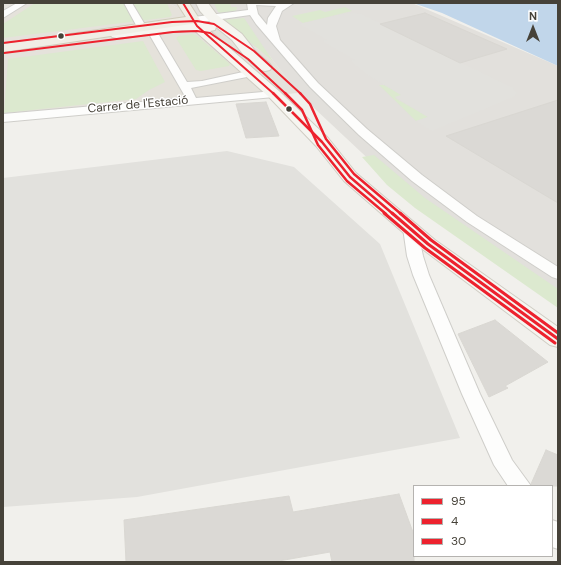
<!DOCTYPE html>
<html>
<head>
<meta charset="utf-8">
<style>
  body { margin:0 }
  #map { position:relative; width:561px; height:565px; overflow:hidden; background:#f1f0ec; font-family:"DM Sans",sans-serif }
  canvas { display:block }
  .frame { position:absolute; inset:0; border:4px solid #464239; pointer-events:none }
  .legend { position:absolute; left:413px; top:485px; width:140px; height:72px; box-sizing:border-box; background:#fff; border:1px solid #b5b3b0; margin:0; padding:5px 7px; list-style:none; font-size:12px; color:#464239 }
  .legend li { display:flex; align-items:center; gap:8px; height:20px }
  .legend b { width:20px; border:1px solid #b5b3b0 }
  .north { position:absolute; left:513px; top:8px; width:40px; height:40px; -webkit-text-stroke:3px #fff; paint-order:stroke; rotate:0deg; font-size:11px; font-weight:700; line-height:16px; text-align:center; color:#464239 }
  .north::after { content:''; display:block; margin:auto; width:14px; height:18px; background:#464239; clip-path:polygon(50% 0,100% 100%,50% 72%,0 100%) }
</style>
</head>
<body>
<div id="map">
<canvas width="561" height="565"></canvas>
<div class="frame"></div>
<ul class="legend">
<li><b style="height:5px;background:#ed222e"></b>95</li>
<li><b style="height:5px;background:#ed222e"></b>4</li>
<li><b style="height:5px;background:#ed222e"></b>30</li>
</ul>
<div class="north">N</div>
</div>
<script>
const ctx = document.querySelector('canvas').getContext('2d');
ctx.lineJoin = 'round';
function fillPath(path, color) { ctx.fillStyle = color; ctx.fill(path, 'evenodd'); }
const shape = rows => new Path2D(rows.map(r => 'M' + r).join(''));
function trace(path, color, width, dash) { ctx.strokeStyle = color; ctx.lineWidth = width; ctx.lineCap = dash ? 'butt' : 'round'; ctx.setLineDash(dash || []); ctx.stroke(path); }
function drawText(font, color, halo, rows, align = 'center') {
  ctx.font = font + ' "DM Sans",sans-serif'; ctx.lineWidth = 3; ctx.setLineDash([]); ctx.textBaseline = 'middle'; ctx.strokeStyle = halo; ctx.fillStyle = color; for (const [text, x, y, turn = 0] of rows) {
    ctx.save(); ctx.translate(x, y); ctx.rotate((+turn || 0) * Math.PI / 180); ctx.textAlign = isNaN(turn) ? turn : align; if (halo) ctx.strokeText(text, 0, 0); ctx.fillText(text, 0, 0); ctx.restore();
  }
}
fillPath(shape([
  [3,3,168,3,268,54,298,93,3,120]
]), '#e5e2db');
fillPath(shape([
  [168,3,412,3,558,66,558,297,393,182,298,93,268,54]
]), '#e2e0dc');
fillPath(shape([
  [35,3,167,3,172,15,170,17,3,38,3,24],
  [214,3,230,3,231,7,237,7,236,11,220,13,218,12],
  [345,7,352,11,303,23,292,16,320,10,325,12],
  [244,18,273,61,223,20],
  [192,34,196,35,230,64,229,66,201,71,196,70,176,38,179,36],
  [143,41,165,82,149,90,136,99,4,113,8,59],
  [379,85,384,85,402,95,395,98,428,117,416,121],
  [374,155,425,198,558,289,558,308,415,208,387,185,362,157]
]), '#dce9cf');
fillPath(shape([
  [348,13,361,14,513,88,517,93,515,96,432,131,416,121,428,117,395,97,401,95,366,74,350,61,355,60,322,41,327,40,299,24],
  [227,151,294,167,380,244,460,438,137,497,3,507,3,178]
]), '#e2e1dd');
fillPath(shape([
  [413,3,558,3,558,66,442,13]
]), '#c1d6ea');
const building = shape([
  [425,13,507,49,460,63,380,24,425,13],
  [558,100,558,203,446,136,558,100],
  [266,102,279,136,246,138,236,104,266,102],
  [495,320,548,362,505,386,508,388,489,397,458,334,495,320],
  [546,450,558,455,558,486,532,486,531,484,546,450],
  [399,494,414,535,414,562,332,562,330,552,273,562,126,562,124,520,289,496,293,512,399,494]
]);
fillPath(building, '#dbd9d5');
trace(building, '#d9d7d2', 1);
const street = shape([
  [17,3,27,3,3,18,3,11,17,3],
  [124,3,132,3,144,23,142,25,136,25,124,3],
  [247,3,294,3,282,11,276,26,280,40,318,83,367,129,422,175,477,216,558,267,558,279,552,277,467,222,412,181,359,135,310,87,256,24,250,15,194,23,189,20,194,17,248,10,247,3],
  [256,5,276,6,268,18,267,25,258,14,256,5],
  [164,25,169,28,159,35,187,82,202,81,252,70,257,73,252,76,191,88,196,98,274,91,280,94,274,97,3,122,3,114,186,98,149,34,164,25],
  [410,224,415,225,417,228,423,256,429,275,480,394,512,460,531,486,508,486,494,465,462,394,413,275,407,256,403,228,405,225,410,224],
  [552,520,558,522,558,549,552,547,552,520]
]);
const secondary = shape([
  [196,3,208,3,217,15,242,34,256,52,270,64,272,67,270,70,265,71,260,70,246,58,232,40,216,27,215,30,210,31,279,91,328,138,356,173,435,240,558,327,558,347,550,345,421,248,344,181,316,146,269,97,194,30,182,30,117,38,112,37,110,34,112,31,117,30,189,22,188,20,190,17,194,16,198,17,202,23,212,24,200,11,196,3]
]);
const primary = shape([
  [177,3,189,3,200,20,198,23,3,52,3,44,186,17,177,3]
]);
trace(street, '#cfceca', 2);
trace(secondary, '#d0cdc4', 2);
trace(primary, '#d1cdbc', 2);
fillPath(street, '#fdfdfc');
fillPath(secondary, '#f6f5f0');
fillPath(primary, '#f0eee5');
trace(shape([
  [183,3,197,26,274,94]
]), '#ed222e', 2);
trace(shape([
  [273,93,322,142,350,177,393,214]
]), '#ed222e', 2.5);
trace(shape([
  [392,213,428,244,558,339]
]), '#ed222e', 3);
trace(shape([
  [4,53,173,32,197,31,210,33,248,59,286,94]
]), '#ed222e', 2);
trace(shape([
  [285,93,302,110,318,145,347,181,386,214]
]), '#ed222e', 2.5);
trace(shape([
  [384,213,425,248,555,343]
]), '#ed222e', 3);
trace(shape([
  [3,43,172,22,197,21,214,24,254,51,301,94]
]), '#ed222e', 2);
trace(shape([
  [300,93,310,104,326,139,354,174,401,214]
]), '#ed222e', 2.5);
trace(shape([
  [400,213,431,240,558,333]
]), '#ed222e', 3);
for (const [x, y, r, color] of [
  [61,36,3.5,"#464239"],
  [289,109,3.5,"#464239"]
]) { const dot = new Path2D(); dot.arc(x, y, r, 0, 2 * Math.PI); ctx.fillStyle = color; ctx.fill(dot); trace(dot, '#fff', 1.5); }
drawText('12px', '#464239', '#fff', [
  ["Carrer de l'Estació",138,105,-5]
]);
</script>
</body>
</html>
